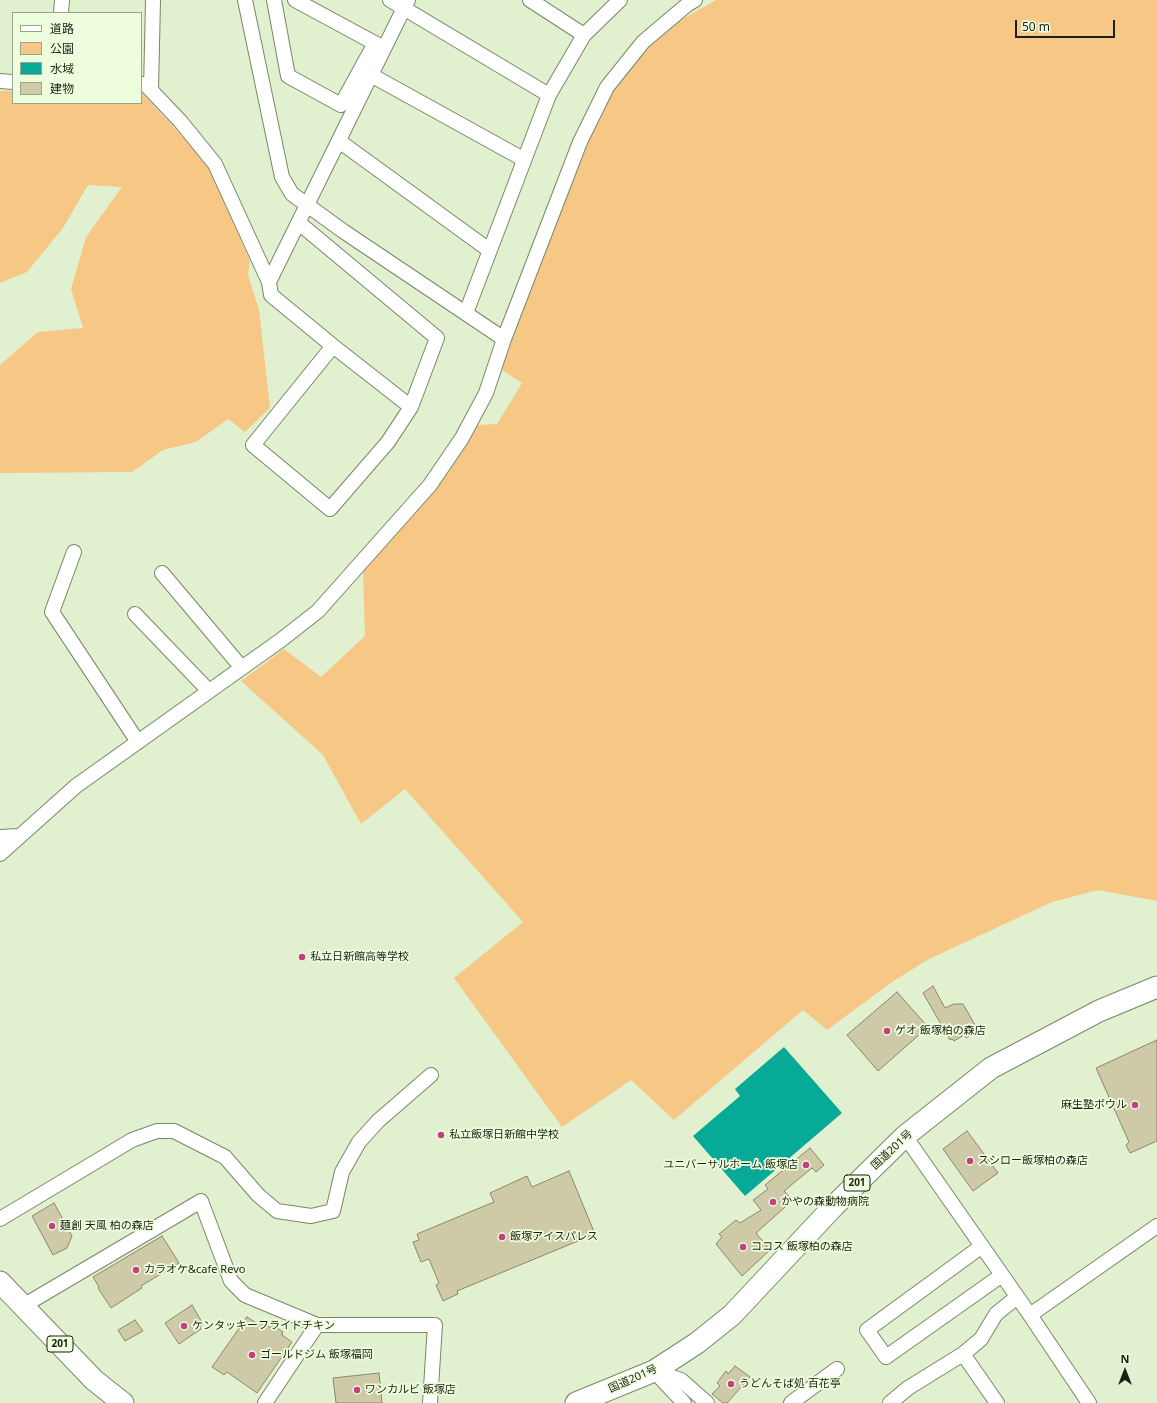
<!DOCTYPE html>
<html>
<head>
<meta charset="utf-8">
<style>
  body { margin:0 }
  #map { position:relative; width:1157px; height:1403px; overflow:hidden; background:#e1f0cf; font-family:"Noto Sans","Noto Sans JP",sans-serif }
  canvas { display:block }
  .legend { position:absolute; left:12px; top:12px; width:130px; height:92px; box-sizing:border-box; background:#eefedd; border:1px solid #9aa58d; margin:0; padding:5px 7px; list-style:none; font-size:12px; color:#1b2015 }
  .legend li { display:flex; align-items:center; gap:8px; height:20px }
  .legend b { width:20px; border:1px solid #9aa58d }
  .north { position:absolute; left:1105px; top:1351px; width:40px; height:40px; -webkit-text-stroke:3px #eefedd; paint-order:stroke; rotate:0deg; font-size:11px; font-weight:700; line-height:16px; text-align:center; color:#1b2015 }
  .north::after { content:''; display:block; margin:auto; width:14px; height:18px; background:#1b2015; clip-path:polygon(50% 0,100% 100%,50% 72%,0 100%) }
  .scale { position:absolute; left:1015px; top:20px; width:100px; height:18px; box-sizing:border-box; border:2px solid #1b2015; border-top:0; padding-left:5px; font-size:12px; line-height:14px; white-space:nowrap; color:#1b2015; -webkit-text-stroke:3px #eefedd; paint-order:stroke }
</style>
</head>
<body>
<div id="map">
<canvas width="1157" height="1403"></canvas>
<ul class="legend">
<li><b style="height:5px;background:#fff"></b>道路</li>
<li><b style="height:11px;background:#f7c785"></b>公園</li>
<li><b style="height:11px;background:#07aa97"></b>水域</li>
<li><b style="height:11px;background:#cec9a7"></b>建物</li>
</ul>
<div class="north">N</div>
<div class="scale">50 m</div>
</div>
<script>
const ctx = document.querySelector('canvas').getContext('2d');
ctx.lineJoin = 'round';
function fillPath(path, color) { ctx.fillStyle = color; ctx.fill(path, 'evenodd'); }
const shape = rows => new Path2D(rows.map(r => 'M' + r).join(''));
function trace(path, color, width, dash) { ctx.strokeStyle = color; ctx.lineWidth = width; ctx.lineCap = dash ? 'butt' : 'round'; ctx.setLineDash(dash || []); ctx.stroke(path); }
function drawText(font, color, halo, rows, align = 'center') {
  ctx.font = font + ' "Noto Sans","Noto Sans JP",sans-serif'; ctx.lineWidth = 3.5; ctx.setLineDash([]); ctx.textBaseline = 'middle'; ctx.strokeStyle = halo; ctx.fillStyle = color; for (const [text, x, y, turn = 0] of rows) {
    ctx.save(); ctx.translate(x, y); ctx.rotate((+turn || 0) * Math.PI / 180); ctx.textAlign = isNaN(turn) ? turn : align; if (halo) ctx.strokeText(text, 0, 0); ctx.fillText(text, 0, 0); ctx.restore();
  }
}
fillPath(shape([
  [716,0,1157,0,1157,901,1098,890,1052,902,929,959,892,982,827,1030,803,1010,674,1120,631,1080,562,1127,454,978,523,922,405,789,361,824,323,755,241,681,284,649,321,677,365,636,363,570,438,486,477,425,497,424,522,383,499,368,596,123,611,93,643,51,674,24],
  [0,91,13,91,13,103,141,103,141,92,208,164,250,261,248,275,259,310,270,408,245,432,228,419,196,442,163,450,132,472,0,473,0,365,38,332,83,328,71,289,86,237,122,187,88,185,63,228,27,272,0,283]
]), '#f7c785');
fillPath(shape([
  [784,1047,842,1113,745,1196,693,1136,740,1096,735,1089]
]), '#07aa97');
const building = shape([
  [933,986,945,1008,954,1004,963,1004,978,1030,966,1038,964,1035,954,1041,952,1039,950,1040,923,993,933,986],
  [897,992,928,1027,878,1071,847,1035,897,992],
  [1157,1040,1157,1141,1130,1153,1126,1145,1129,1142,1096,1068,1157,1040],
  [967,1131,998,1173,973,1191,943,1149,967,1131],
  [810,1148,824,1165,816,1172,812,1168,784,1191,793,1200,756,1233,770,1250,742,1276,716,1244,722,1237,719,1234,736,1220,740,1223,761,1210,753,1200,768,1189,765,1185,810,1148],
  [569,1171,595,1234,457,1291,458,1294,443,1301,436,1285,439,1283,429,1259,421,1262,413,1242,419,1240,417,1234,494,1202,490,1193,527,1176,532,1187,569,1171],
  [54,1203,72,1236,67,1248,53,1255,32,1216,54,1203],
  [162,1236,179,1263,141,1286,142,1288,111,1308,98,1288,99,1287,93,1277,162,1236],
  [192,1305,203,1324,200,1327,201,1329,179,1344,165,1323,192,1305],
  [247,1317,258,1324,260,1320,271,1328,273,1325,283,1332,282,1335,292,1342,257,1393,227,1372,224,1375,212,1367,247,1317],
  [135,1320,143,1331,125,1341,118,1330,135,1320],
  [735,1366,750,1377,727,1403,723,1403,712,1394,720,1386,717,1383,726,1371,728,1374,735,1366],
  [379,1373,382,1403,336,1403,333,1378,379,1373]
]);
fillPath(building, '#cec9a7');
trace(building, '#8d8868', 1);
const minor = shape([
  [245,0,282,177,292,194,343,231,504,339],
  [274,0,288,76,341,105,375,43],
  [295,0,382,47],
  [390,0,549,95],
  [530,0,584,35],
  [61,13,62,0],
  [371,75,523,159],
  [0,81,13,82],
  [141,84,145,84,181,122,215,164,269,282,271,295,333,346,411,407],
  [151,90,153,0],
  [339,141,489,250],
  [299,223,437,338,411,407,388,442,330,509,253,445,333,346],
  [269,282,408,0],
  [466,313,549,95,584,35,620,0],
  [74,552,52,612,138,742],
  [162,573,242,668],
  [135,614,209,691],
  [0,837,18,836],
  [0,854,76,786,281,640,318,611,430,485,462,438,486,393,504,339,580,142,607,87,643,42,688,4,695,0],
  [905,1136,1030,1315,1089,1403],
  [0,1219,132,1140,157,1131,174,1131,225,1157,258,1195,277,1211,311,1216,333,1211,342,1172,359,1142,378,1121,431,1075],
  [982,1246,867,1330,886,1357,1002,1275],
  [23,1306,201,1201,231,1281,245,1295,317,1325,435,1325,430,1403],
  [1030,1315,1157,1226],
  [963,1354,997,1403],
  [654,1371,681,1380,707,1403],
  [656,1373,684,1403],
  [265,1403,317,1325],
  [791,1403,837,1369],
  [890,1403,908,1388,963,1354,981,1339,996,1314,1017,1297]
]);
const highway = shape([
  [0,1282,94,1380,123,1403],
  [576,1403,654,1371,697,1343,732,1315,834,1206,905,1136,991,1068,1099,1011,1157,987]
]);
trace(minor, '#798769', 16);
trace(highway, '#798769', 23);
trace(minor, '#fff', 14);
trace(highway, '#fff', 21);
for (const [x, y, r, color] of [
  [302,957,4,"#c43f80"],
  [887,1031,4,"#c43f80"],
  [1135,1105,4,"#c43f80"],
  [441,1135,4,"#c43f80"],
  [970,1161,4,"#c43f80"],
  [806,1165,4,"#c43f80"],
  [773,1202,4,"#c43f80"],
  [52,1226,4,"#c43f80"],
  [502,1237,4,"#c43f80"],
  [743,1247,4,"#c43f80"],
  [136,1270,4,"#c43f80"],
  [184,1326,4,"#c43f80"],
  [252,1355,4,"#c43f80"],
  [731,1384,4,"#c43f80"],
  [357,1390,4,"#c43f80"]
]) { const dot = new Path2D(); dot.arc(x, y, r, 0, 2 * Math.PI); ctx.fillStyle = color; ctx.fill(dot); trace(dot, '#eefedd', 1.5); }
for (const [x, y, w] of [
  [857,1183,26],
  [60,1344,26]
]) { const box = new Path2D(); box.roundRect(x - w / 2, y - 8, w, 16, 3); ctx.fillStyle = '#eefedd'; ctx.fill(box); trace(box, '#1b2015', 1); }
drawText('bold 10px', '#1b2015', null, [
  ["201",857,1183],
  ["201",60,1344]
]);
drawText('11px', '#1b2015', '#eefedd', [
  ["私立日新館高等学校",310,957],
  ["ゲオ 飯塚柏の森店",895,1031],
  ["麻生塾ボウル",1127,1105,"right"],
  ["私立飯塚日新館中学校",449,1135],
  ["スシロー飯塚柏の森店",978,1161],
  ["ユニバーサルホーム 飯塚店",798,1165,"right"],
  ["かやの森動物病院",781,1202],
  ["麺創 天風 柏の森店",60,1226],
  ["飯塚アイスパレス",510,1237],
  ["ココス 飯塚柏の森店",751,1247],
  ["カラオケ&cafe Revo",144,1270],
  ["ケンタッキーフライドチキン",192,1326],
  ["ゴールドジム 飯塚福岡",260,1355],
  ["うどんそば処 百花亭",739,1384],
  ["ワンカルビ 飯塚店",365,1390]
], 'left');
drawText('11px', '#1b2015', '#eefedd', [
  ["国道201号",892,1150,-43],
  ["国道201号",633,1379,-24]
]);
</script>
</body>
</html>
